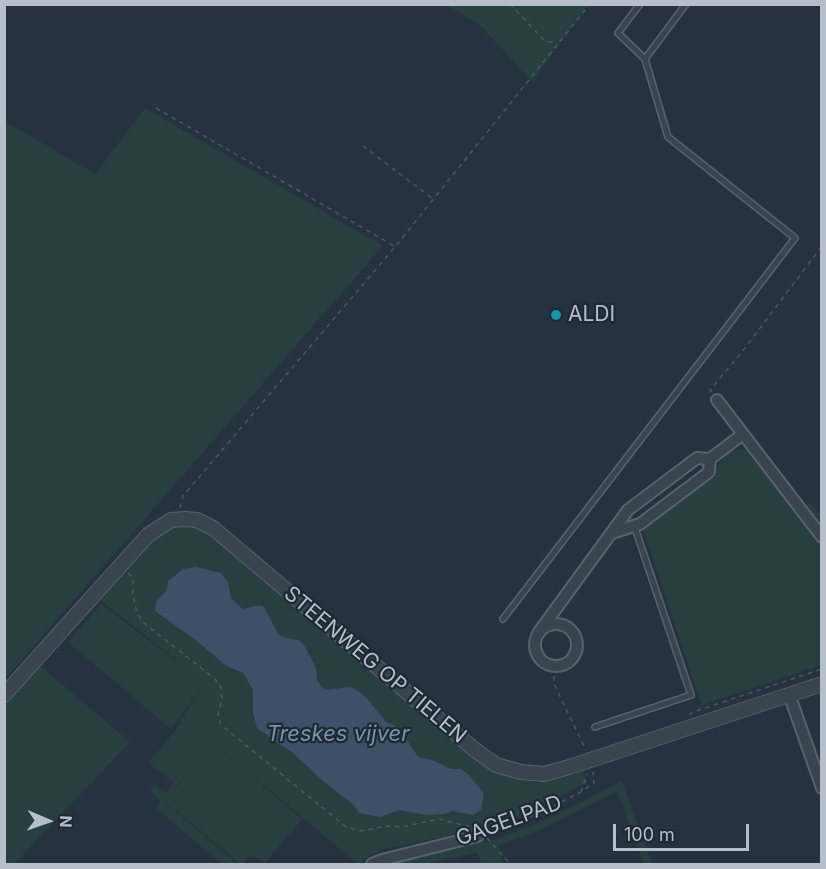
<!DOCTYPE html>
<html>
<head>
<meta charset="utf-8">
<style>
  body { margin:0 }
  #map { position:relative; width:826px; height:869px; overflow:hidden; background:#26323f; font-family:Inter,sans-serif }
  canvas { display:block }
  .frame { position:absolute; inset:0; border:6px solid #b6bfc9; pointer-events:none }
  .north { position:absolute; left:18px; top:791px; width:60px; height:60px; -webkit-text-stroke:4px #1f2934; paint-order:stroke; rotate:92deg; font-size:16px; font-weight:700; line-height:24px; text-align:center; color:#b6bfc9 }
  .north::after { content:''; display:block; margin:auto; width:21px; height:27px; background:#b6bfc9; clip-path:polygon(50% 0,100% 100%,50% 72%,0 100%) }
  .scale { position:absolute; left:613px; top:824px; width:136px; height:27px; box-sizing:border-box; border:3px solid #b6bfc9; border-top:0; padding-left:8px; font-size:18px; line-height:21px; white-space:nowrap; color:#b6bfc9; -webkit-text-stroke:4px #1f2934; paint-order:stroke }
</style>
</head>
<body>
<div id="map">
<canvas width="826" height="869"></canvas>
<div class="frame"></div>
<div class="north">N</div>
<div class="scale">100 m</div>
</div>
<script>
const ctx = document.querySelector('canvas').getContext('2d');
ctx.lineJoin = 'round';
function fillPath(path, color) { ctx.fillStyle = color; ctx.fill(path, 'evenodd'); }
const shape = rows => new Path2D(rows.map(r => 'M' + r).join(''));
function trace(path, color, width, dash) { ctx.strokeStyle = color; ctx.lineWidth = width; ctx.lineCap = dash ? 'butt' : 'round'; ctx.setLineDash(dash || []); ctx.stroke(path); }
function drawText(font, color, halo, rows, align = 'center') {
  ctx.font = font + ' Inter,sans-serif'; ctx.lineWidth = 4.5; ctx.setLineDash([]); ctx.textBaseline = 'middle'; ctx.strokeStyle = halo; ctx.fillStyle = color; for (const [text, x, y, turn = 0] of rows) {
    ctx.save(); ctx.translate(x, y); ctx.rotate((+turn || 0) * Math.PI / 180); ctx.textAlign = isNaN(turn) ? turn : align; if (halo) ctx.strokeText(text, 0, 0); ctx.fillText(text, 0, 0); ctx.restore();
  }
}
fillPath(shape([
  [446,5,588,5,532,82,479,24],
  [145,108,383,246,5,679,5,121,95,174],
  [730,450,746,450,756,457,821,546,821,665,702,705,644,533,647,522,712,474],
  [811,503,821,515,821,528,806,507],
  [188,513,486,765,507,776,533,782,564,778,583,771,587,782,528,814,493,826,381,850,372,854,358,864,211,741,302,819,265,863,253,855,250,856,243,864,240,864,167,803,191,764,167,802,167,804,238,864,222,864,156,808,160,800,150,791,155,785,166,794,174,782,148,763,182,722,180,720,205,684,171,729,68,642,101,604,204,682,96,597,138,549],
  [39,665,130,742,14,864,5,864,5,704],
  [622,781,652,864,644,864,617,791,538,831,498,846,504,864,482,864,477,853,424,864,387,864,495,840,556,815]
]), '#283f40');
fillPath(shape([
  [196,567,221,573,228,582,231,598,239,606,243,609,255,606,263,606,279,635,285,638,299,640,304,645,316,668,317,680,322,688,327,690,350,687,360,692,366,697,385,721,399,728,418,757,432,760,451,769,461,769,469,775,484,794,481,810,473,815,453,811,445,814,426,815,399,810,381,817,359,813,354,805,324,782,294,754,257,728,253,713,253,690,243,673,225,665,197,641,155,611,156,602,167,590,168,581,183,569]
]), '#3c5167');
const service = shape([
  [640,4,618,33,645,59],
  [503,619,795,238,668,137,645,59,686,4],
  [595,727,691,695,634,525]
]);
const minor = shape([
  [717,400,822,537],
  [612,533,640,524,709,472,710,459],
  '535 645a21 21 0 1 1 42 0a21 21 0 1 1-42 0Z',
  [539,632,628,510,697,458,710,459,743,434],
  [789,694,822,788],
  [372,864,382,860,478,836]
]);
const tertiary = shape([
  [4,695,148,535,171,520,185,519,197,520,213,528,475,750,496,765,521,772,544,774,566,768,822,684]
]);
trace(service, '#58626c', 8);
trace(minor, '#58626c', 14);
trace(tertiary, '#58626c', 16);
trace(shape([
  [510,4,545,41,557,43],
  [156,108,394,246],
  [363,146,433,199],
  [712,392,710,390,742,352,822,246],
  [180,508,183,496,395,247,590,4],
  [128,573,133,578,133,595,137,613,144,623,215,679,221,688,222,699,218,715,221,725,345,826,360,831,387,826,402,827,439,819,471,827],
  [554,667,554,684,586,750],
  [689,715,693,712,822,669],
  [581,792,587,774],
  [487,832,540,813,581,792,594,783,593,772],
  [487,838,510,864]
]), '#465b5d', 1.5, [4.5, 4.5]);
trace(service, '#3a444f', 5);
trace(minor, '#3a444f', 10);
trace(tertiary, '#3a444f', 14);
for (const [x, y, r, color] of [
  [556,315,6,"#0f9aa8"]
]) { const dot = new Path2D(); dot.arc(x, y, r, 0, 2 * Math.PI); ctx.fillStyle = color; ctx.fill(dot); trace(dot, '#1f2934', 2); }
drawText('21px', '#b6bfc9', '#1f2934', [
  ["ALDI",568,315]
], 'left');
drawText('21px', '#b6bfc9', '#1f2934', [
  ["STEENWEG OP TIELEN",375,665,40],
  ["GAGELPAD",509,821,-20]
]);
drawText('italic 22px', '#7892ab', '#1f2934', [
  ["Treskes vijver",338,734]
]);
</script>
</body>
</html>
